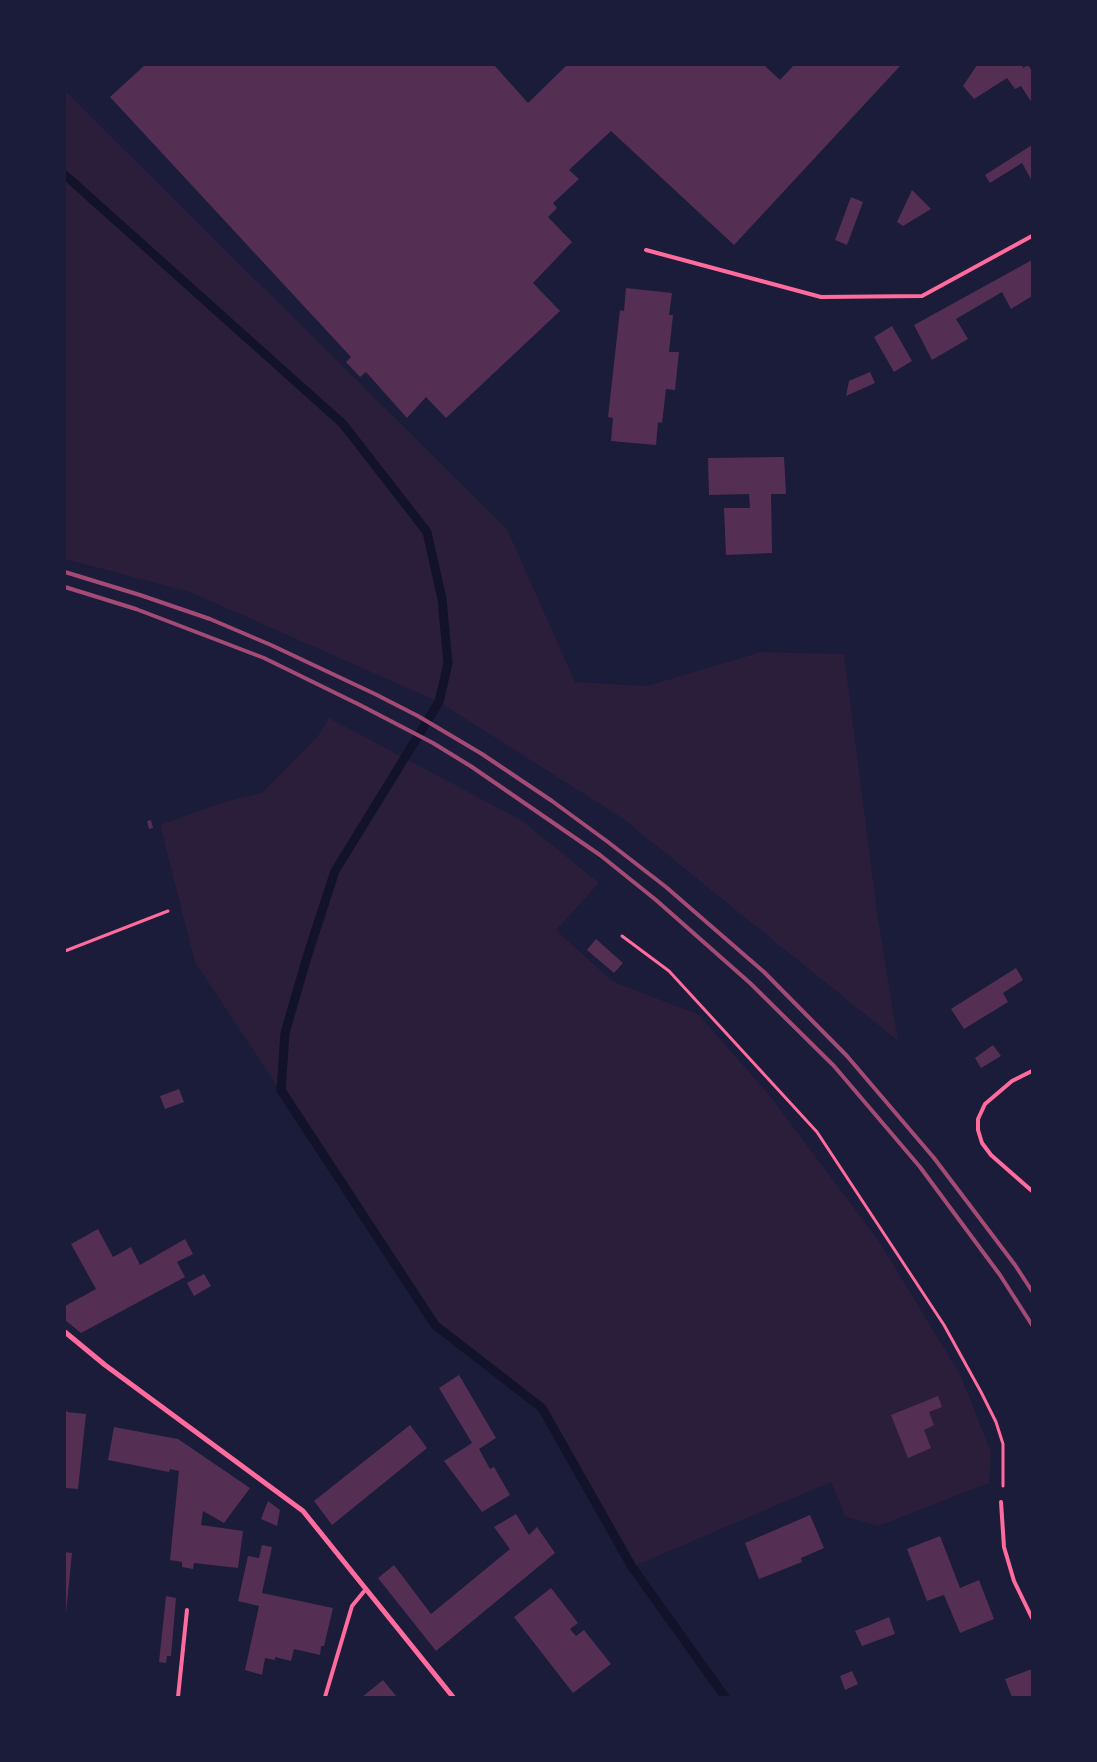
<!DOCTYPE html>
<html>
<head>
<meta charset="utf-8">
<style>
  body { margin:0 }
  #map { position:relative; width:1097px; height:1762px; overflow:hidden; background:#1b1b3a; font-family:"DM Sans",sans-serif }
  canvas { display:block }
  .frame { position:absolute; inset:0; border:66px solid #1b1b3a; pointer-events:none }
</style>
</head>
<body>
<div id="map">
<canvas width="1097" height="1762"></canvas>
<div class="frame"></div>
</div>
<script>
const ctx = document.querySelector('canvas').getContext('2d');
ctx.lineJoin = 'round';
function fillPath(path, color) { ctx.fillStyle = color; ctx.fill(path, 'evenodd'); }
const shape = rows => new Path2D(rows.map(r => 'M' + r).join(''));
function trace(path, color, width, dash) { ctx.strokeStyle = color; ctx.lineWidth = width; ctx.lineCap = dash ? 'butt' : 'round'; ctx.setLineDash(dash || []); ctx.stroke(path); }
fillPath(shape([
  [65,91,507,529,575,682,647,686,761,652,844,654,878,920,898,1041,622,818,439,702,190,592,65,559],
  [329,718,521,820,599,883,556,930,612,981,699,1015,770,1096,878,1240,960,1374,991,1452,989,1483,878,1526,845,1516,831,1482,632,1567,542,1408,435,1325,195,962,160,825,224,802,262,793,318,736]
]), '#2a1e3b');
trace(shape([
  [65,175,343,424,427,532,442,599,448,663,439,702,335,871,307,957,285,1033,281,1090,435,1325,542,1408,632,1567,725,1697]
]), '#12122b', 9);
fillPath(shape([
  [145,65,494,65,528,103,567,65,764,65,780,80,794,65,901,65,734,245,611,131,569,170,579,179,553,203,557,208,548,217,572,242,533,283,560,311,446,418,426,397,407,418,366,372,360,377,346,362,351,357,110,97],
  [977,65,1022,65,1023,68,1028,65,1032,71,1032,103,1021,86,1015,89,1007,78,974,99,963,86],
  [1032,145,1032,181,1022,163,990,183,985,175],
  [912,190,931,209,903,226,897,222],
  [851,197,863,202,847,245,835,240],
  [1032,260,1032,296,1011,309,1002,292,956,319,968,339,932,360,914,325],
  [626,288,672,293,669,315,673,315,669,352,679,352,675,390,666,389,662,423,658,422,656,445,611,441,613,418,608,417,620,310,624,311],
  [892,326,912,361,894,372,874,337],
  [870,372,875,383,846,396,849,381],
  [784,457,786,494,771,494,772,553,726,555,724,508,750,508,749,494,709,495,708,458],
  [151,820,153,828,149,829,147,821],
  [596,939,623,963,614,973,587,950],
  [1016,968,1023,980,1003,993,1008,1002,964,1029,951,1009],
  [993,1045,1001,1056,981,1068,975,1058],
  [179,1089,184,1102,165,1109,160,1096],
  [98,1229,113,1257,131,1247,140,1265,185,1239,193,1254,177,1262,185,1277,81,1333,65,1320,65,1306,96,1289,71,1244],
  [204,1274,211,1286,194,1296,187,1283],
  [459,1375,496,1438,479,1449,490,1469,494,1467,510,1495,482,1512,444,1461,472,1443,439,1388],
  [938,1396,942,1407,929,1412,934,1425,924,1430,931,1448,908,1458,891,1415],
  [65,1407,67,1412,86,1414,78,1489,65,1488],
  [410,1425,427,1448,332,1525,314,1501],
  [114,1427,178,1439,250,1488,224,1523,203,1511,201,1525,243,1531,238,1568,194,1563,193,1569,182,1567,182,1562,170,1560,179,1471,170,1469,169,1472,108,1460],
  [268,1501,280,1510,277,1526,261,1519],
  [516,1514,529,1535,537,1527,555,1553,436,1651,378,1578,394,1565,431,1614,510,1549,494,1527],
  [810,1515,824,1548,801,1558,802,1562,759,1579,745,1543],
  [940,1536,960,1588,979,1580,994,1619,960,1633,944,1595,927,1601,907,1549],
  [262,1545,272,1547,262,1593,333,1608,324,1646,321,1646,320,1655,294,1649,291,1661,275,1657,275,1660,265,1658,262,1675,245,1670,259,1606,238,1601,248,1556,259,1558],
  [65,1552,72,1553,66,1613,65,1613],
  [551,1588,578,1623,570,1629,576,1636,584,1630,611,1664,573,1693,514,1617],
  [166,1596,176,1598,171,1656,167,1656,166,1663,159,1662],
  [889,1617,895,1634,862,1646,855,1631],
  [1032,1669,1032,1697,1012,1697,1005,1679],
  [852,1671,858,1684,845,1690,840,1676],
  [383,1680,397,1697,362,1697]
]), '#542f53');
trace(shape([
  [622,936,669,971,817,1132,944,1325,981,1392,996,1422,1003,1444,1003,1486],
  [65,951,168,911]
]), '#ff6b9d', 3);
trace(shape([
  [646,250,821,297,922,296,1032,236],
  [1032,1071,1012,1081,985,1104,978,1119,978,1130,982,1143,991,1155,1032,1191],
  [1001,1502,1004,1547,1014,1581,1032,1618],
  [178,1697,187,1610],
  [325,1697,352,1606,366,1589]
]), '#ff6b9d', 4);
trace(shape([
  [65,1332,105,1365,303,1511,453,1697]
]), '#ff6b9d', 5);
trace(shape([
  [65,572,140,595,210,619,271,645,375,694,418,716,482,754,552,801,608,842,666,887,764,972,847,1056,934,1158,1015,1265,1032,1291],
  [65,587,136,609,264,658,360,705,433,743,472,767,600,855,656,900,750,983,834,1066,920,1167,1000,1275,1032,1325]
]), '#a44b75', 4);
</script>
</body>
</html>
